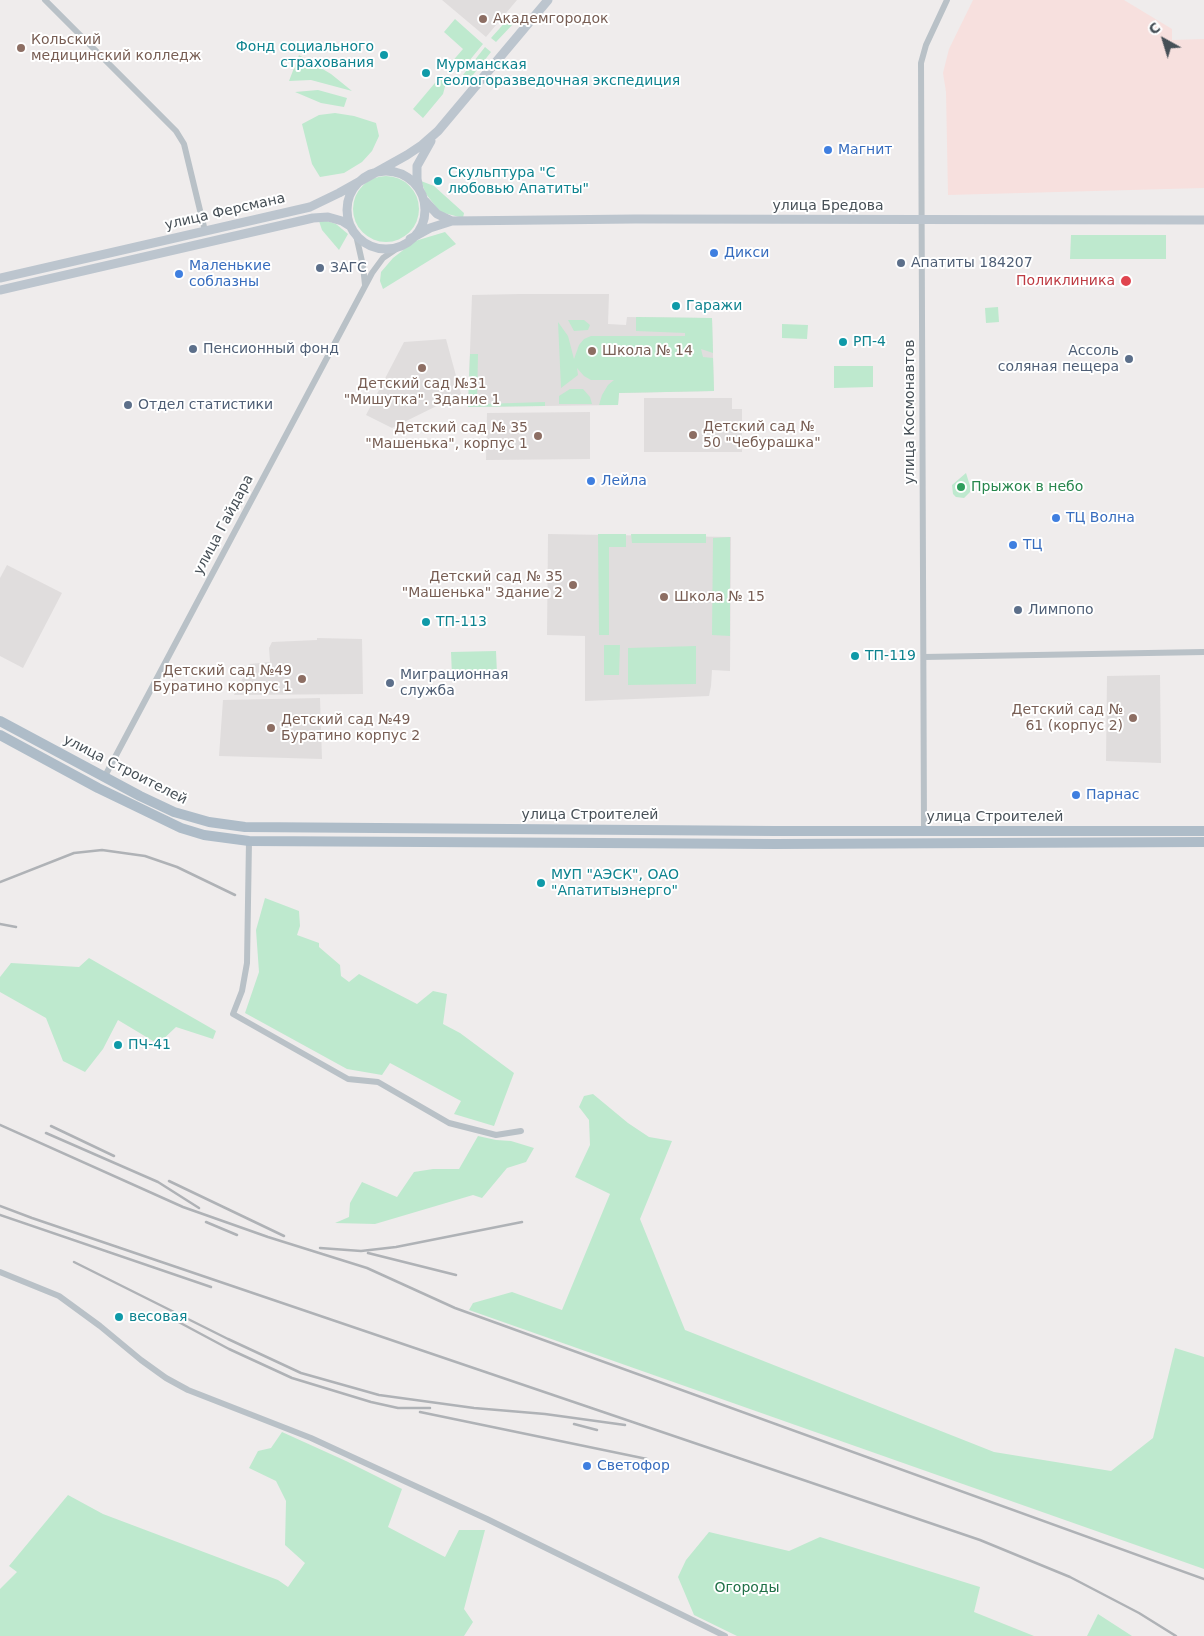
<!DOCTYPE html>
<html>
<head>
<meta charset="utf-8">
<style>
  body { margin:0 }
  #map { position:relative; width:1204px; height:1636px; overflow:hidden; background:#efecec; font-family:"DejaVu Sans",sans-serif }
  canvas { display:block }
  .north { position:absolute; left:1139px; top:15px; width:50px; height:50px; -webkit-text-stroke:4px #fff; paint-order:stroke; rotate:321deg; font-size:14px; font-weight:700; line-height:20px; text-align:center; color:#475057 }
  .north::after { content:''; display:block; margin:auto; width:18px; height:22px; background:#475057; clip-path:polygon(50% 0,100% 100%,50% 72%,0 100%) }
</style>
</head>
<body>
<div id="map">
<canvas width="1204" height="1636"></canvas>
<div class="north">С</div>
</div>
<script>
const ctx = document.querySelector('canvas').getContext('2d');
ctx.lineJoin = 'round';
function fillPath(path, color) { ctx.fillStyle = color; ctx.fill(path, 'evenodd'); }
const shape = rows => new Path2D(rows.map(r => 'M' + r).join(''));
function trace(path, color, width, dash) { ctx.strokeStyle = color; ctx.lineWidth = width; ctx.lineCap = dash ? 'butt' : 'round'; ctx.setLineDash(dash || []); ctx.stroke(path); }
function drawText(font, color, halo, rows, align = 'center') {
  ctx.font = font + ' "DejaVu Sans",sans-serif'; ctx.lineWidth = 4; ctx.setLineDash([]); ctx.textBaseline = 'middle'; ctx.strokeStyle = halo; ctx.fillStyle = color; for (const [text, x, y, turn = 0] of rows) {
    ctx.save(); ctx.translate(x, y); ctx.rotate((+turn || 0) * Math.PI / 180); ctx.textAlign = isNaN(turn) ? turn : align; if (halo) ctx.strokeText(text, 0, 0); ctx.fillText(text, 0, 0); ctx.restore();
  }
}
fillPath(shape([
  [442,0,517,0,486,37],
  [520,294,609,294,608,324,626,325,627,317,712,318,714,391,619,393,618,405,468,407,472,295],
  [446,339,461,394,392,428,366,415,404,342],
  [644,398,732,398,732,409,742,409,742,452,644,452],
  [590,412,590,459,486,460,487,413],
  [548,534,731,537,730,671,712,670,711,686,709,696,585,701,585,636,547,635],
  [7,565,62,593,23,668,0,656,0,578],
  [317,638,362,639,363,694,234,695,250,664,270,662,269,648,272,642,317,640],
  [1160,675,1161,763,1106,761,1107,676],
  [320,698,322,759,219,756,223,700]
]), '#e0dddd');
fillPath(shape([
  [973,0,1124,0,1172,29,1172,40,1204,39,1204,188,948,195,946,92,943,73,949,49]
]), '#f7e0de');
fillPath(shape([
  [455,19,483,44,460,72,450,64,463,49,444,32],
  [508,19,513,24,496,42,491,38],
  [485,47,491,52,469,80,463,75],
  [299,55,331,74,352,91,311,80,289,81],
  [440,77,446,83,443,94,423,118,413,109],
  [318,90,347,98,344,107,321,103,295,92],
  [335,113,354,116,376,123,379,136,372,151,362,162,344,173,320,177,312,164,302,124,319,115],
  '353 209a33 33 0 1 1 66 0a33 33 0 1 1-66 0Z',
  [421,181,434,186,464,213,463,218,440,212,426,194],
  [324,220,336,224,348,234,339,250,322,230,319,221],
  [445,232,456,244,383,289,380,281,381,272,393,258,415,241],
  [1071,235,1166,235,1166,259,1070,259],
  [998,307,999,322,986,323,985,308],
  [636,317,712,318,713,353,701,349,703,357,713,358,714,391,619,393,618,405,599,405,602,395,608,385,614,380,591,380,584,376,577,368,578,375,561,388,558,322,568,336,574,359,579,345,584,339,591,336,685,336,685,333,636,331],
  [568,320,584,320,590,325,588,330,574,331],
  [782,324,808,325,807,339,782,338],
  [470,354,478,354,477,401,481,404,545,402,545,406,468,407],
  [834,366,873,366,873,387,834,388],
  [570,389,583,389,590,397,592,404,559,404,559,396],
  [966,473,971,489,970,492,964,498,956,497,953,494,952,485],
  [598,534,626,534,626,547,609,547,609,635,599,635],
  [631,534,706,534,706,543,632,543],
  [730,537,730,636,712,635,713,538],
  [604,645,620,645,619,675,604,675],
  [696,646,696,684,628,685,628,648],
  [496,651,497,674,452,676,451,652],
  [265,898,299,911,300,926,297,935,319,943,319,947,340,965,341,976,349,982,359,974,417,1004,433,991,447,994,443,1024,460,1033,514,1073,494,1126,454,1114,461,1101,390,1063,382,1075,347,1069,245,1013,259,972,256,930],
  [89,958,216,1031,213,1039,176,1027,158,1044,118,1020,103,1049,85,1072,63,1061,46,1018,0,992,0,977,11,963,79,967],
  [593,1094,628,1123,649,1137,672,1141,640,1219,685,1330,994,1452,1111,1471,1153,1438,1175,1348,1204,1357,1204,1569,469,1310,473,1303,512,1292,562,1310,610,1194,575,1177,590,1145,589,1120,579,1107,584,1096],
  [478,1136,496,1140,511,1141,534,1148,526,1162,507,1168,482,1198,473,1195,375,1224,335,1223,349,1217,350,1203,362,1182,397,1197,414,1172,433,1169,459,1169],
  [282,1432,346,1461,402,1489,388,1527,445,1557,459,1530,485,1530,464,1609,473,1622,464,1636,0,1636,0,1589,17,1572,9,1566,68,1495,103,1514,278,1580,288,1587,305,1563,285,1545,286,1501,276,1481,249,1468,258,1451,271,1448],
  [709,1532,789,1551,820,1537,980,1587,974,1612,1034,1636,737,1636,694,1615,678,1577,686,1560],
  [1098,1614,1132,1636,1087,1636]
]), '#bee9ce');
trace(shape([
  [45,0,176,131,184,144,205,231],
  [356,235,363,266,365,285],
  [924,657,1204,652],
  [105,776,372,273,383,258,405,243],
  [924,830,921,63,926,45,947,0],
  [249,841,247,963,242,991,233,1014,348,1079,378,1082,449,1123,496,1135,521,1131],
  [0,1272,59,1296,100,1326,141,1360,166,1378,188,1390,311,1438,350,1456,487,1519,725,1636]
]), '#b9c1c7', 6);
trace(shape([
  '347 210a39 39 0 1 1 78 0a39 39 0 1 1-78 0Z',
  [419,189,417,179,417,166,431,141],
  [425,201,437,214,452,221],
  [410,239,430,228,452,221,635,219,1204,220],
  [0,278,310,207,339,193,407,155,422,145,438,131,548,0],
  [0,290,313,218,328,217,342,221,350,226]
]), '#bcc5ce', 9);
trace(shape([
  [0,721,140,796,174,812,209,822,245,827,774,831,1204,831],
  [0,735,98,788,181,828,204,835,249,841,775,844,1204,842]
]), '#aebcc8', 10);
trace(shape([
  [0,882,74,853,102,850,145,856,177,867,235,895],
  [0,924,16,927],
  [0,1125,183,1207,268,1237,367,1268,455,1308,1204,1579],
  [51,1126,114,1156],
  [46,1133,158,1182,199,1208],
  [169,1181,284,1236],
  [0,1206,32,1218,980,1540,1070,1577,1139,1613,1176,1636],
  [0,1215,211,1287],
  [206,1222,237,1235],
  [320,1248,361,1251,396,1247,522,1222],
  [368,1253,456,1275],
  [74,1262,228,1339,301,1373,379,1395,474,1408,545,1414,625,1425],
  [173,1319,229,1349,292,1378,371,1402,398,1408,430,1408],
  [420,1412,647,1459],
  [574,1424,597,1430]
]), '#afb2b6', 2.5);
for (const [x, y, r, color] of [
  [483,19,5,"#8d6e63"],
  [21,48,5,"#8d6e63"],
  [384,55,5,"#0f9aa8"],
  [426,73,5,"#0f9aa8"],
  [828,150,5,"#3f7fe0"],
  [438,181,5,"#0f9aa8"],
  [714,253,5,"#3f7fe0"],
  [901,263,5,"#5c6f8a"],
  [320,268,5,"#5c6f8a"],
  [179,274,5,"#3f7fe0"],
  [1126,281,6,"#e0444e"],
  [676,306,5,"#0f9aa8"],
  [843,342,5,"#0f9aa8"],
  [193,349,5,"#5c6f8a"],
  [592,351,5,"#8d6e63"],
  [1129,359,5,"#5c6f8a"],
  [422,368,5,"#8d6e63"],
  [128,405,5,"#5c6f8a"],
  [693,435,5,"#8d6e63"],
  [538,436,5,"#8d6e63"],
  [591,481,5,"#3f7fe0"],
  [961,487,5,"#2e9e5b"],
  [1056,518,5,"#3f7fe0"],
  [1013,545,5,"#3f7fe0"],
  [573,585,5,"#8d6e63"],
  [664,597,5,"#8d6e63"],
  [1018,610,5,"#5c6f8a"],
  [426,622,5,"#0f9aa8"],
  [855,656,5,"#0f9aa8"],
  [302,679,5,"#8d6e63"],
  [390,683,5,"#5c6f8a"],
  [1133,718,5,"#8d6e63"],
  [271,728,5,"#8d6e63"],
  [1076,795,5,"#3f7fe0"],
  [541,883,5,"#0f9aa8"],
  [118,1045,5,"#0f9aa8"],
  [119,1317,5,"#0f9aa8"],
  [587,1466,5,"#3f7fe0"]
]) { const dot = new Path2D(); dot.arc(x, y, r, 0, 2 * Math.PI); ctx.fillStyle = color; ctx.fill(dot); trace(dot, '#fff', 2); }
drawText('14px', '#785e54', '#fff', [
  ["Академгородок",493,19],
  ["Кольский",31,40],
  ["медицинский колледж",31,56],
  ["Школа № 14",602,351],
  ["Детский сад №31",422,384,"center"],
  ["\"Мишутка\". Здание 1",422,400,"center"],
  ["Детский сад №",703,427],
  ["50 \"Чебурашка\"",703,443],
  ["Детский сад № 35",528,428,"right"],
  ["\"Машенька\", корпус 1",528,444,"right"],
  ["Детский сад № 35",563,577,"right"],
  ["\"Машенька\" Здание 2",563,593,"right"],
  ["Школа № 15",674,597],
  ["Детский сад №49",292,671,"right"],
  ["Буратино корпус 1",292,687,"right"],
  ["Детский сад №",1123,710,"right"],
  ["61 (корпус 2)",1123,726,"right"],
  ["Детский сад №49",281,720],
  ["Буратино корпус 2",281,736]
], 'left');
drawText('14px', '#0d838f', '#fff', [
  ["Фонд социального",374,47,"right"],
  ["страхования",374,63,"right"],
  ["Мурманская",436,65],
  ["геологоразведочная экспедиция",436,81],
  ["Скульптура \"С",448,173],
  ["любовью Апатиты\"",448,189],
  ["Гаражи",686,306],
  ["РП-4",853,342],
  ["ТП-113",436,622],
  ["ТП-119",865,656],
  ["МУП \"АЭСК\", ОАО",551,875],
  ["\"Апатитыэнерго\"",551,891],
  ["ПЧ-41",128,1045],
  ["весовая",129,1317]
], 'left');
drawText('14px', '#366cbe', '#fff', [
  ["Магнит",838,150],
  ["Дикси",724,253],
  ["Маленькие",189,266],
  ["соблазны",189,282],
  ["Лейла",601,481],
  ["ТЦ Волна",1066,518],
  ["ТЦ",1023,545],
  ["Парнас",1086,795],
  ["Светофор",597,1466]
], 'left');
drawText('14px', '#475057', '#fff', [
  ["улица Бредова",828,206],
  ["улица Ферсмана",225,212,-13],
  ["улица Космонавтов",910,412,-90],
  ["улица Гайдара",224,525,-62],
  ["улица Строителей",125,770,27],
  ["улица Строителей",590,815],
  ["улица Строителей",995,817]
]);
drawText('14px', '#4e5e75', '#fff', [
  ["Апатиты 184207",911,263],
  ["ЗАГС",330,268],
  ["Пенсионный фонд",203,349],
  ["Ассоль",1119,351,"right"],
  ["соляная пещера",1119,367,"right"],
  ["Отдел статистики",138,405],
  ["Лимпопо",1028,610],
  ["Миграционная",400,675],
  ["служба",400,691]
], 'left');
drawText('14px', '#be3a42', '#fff', [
  ["Поликлиника",1115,281]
], 'right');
drawText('14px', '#27864d', '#fff', [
  ["Прыжок в небо",971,487]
], 'left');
drawText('14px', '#207047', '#fff', [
  ["Огороды",747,1588]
]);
</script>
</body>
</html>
